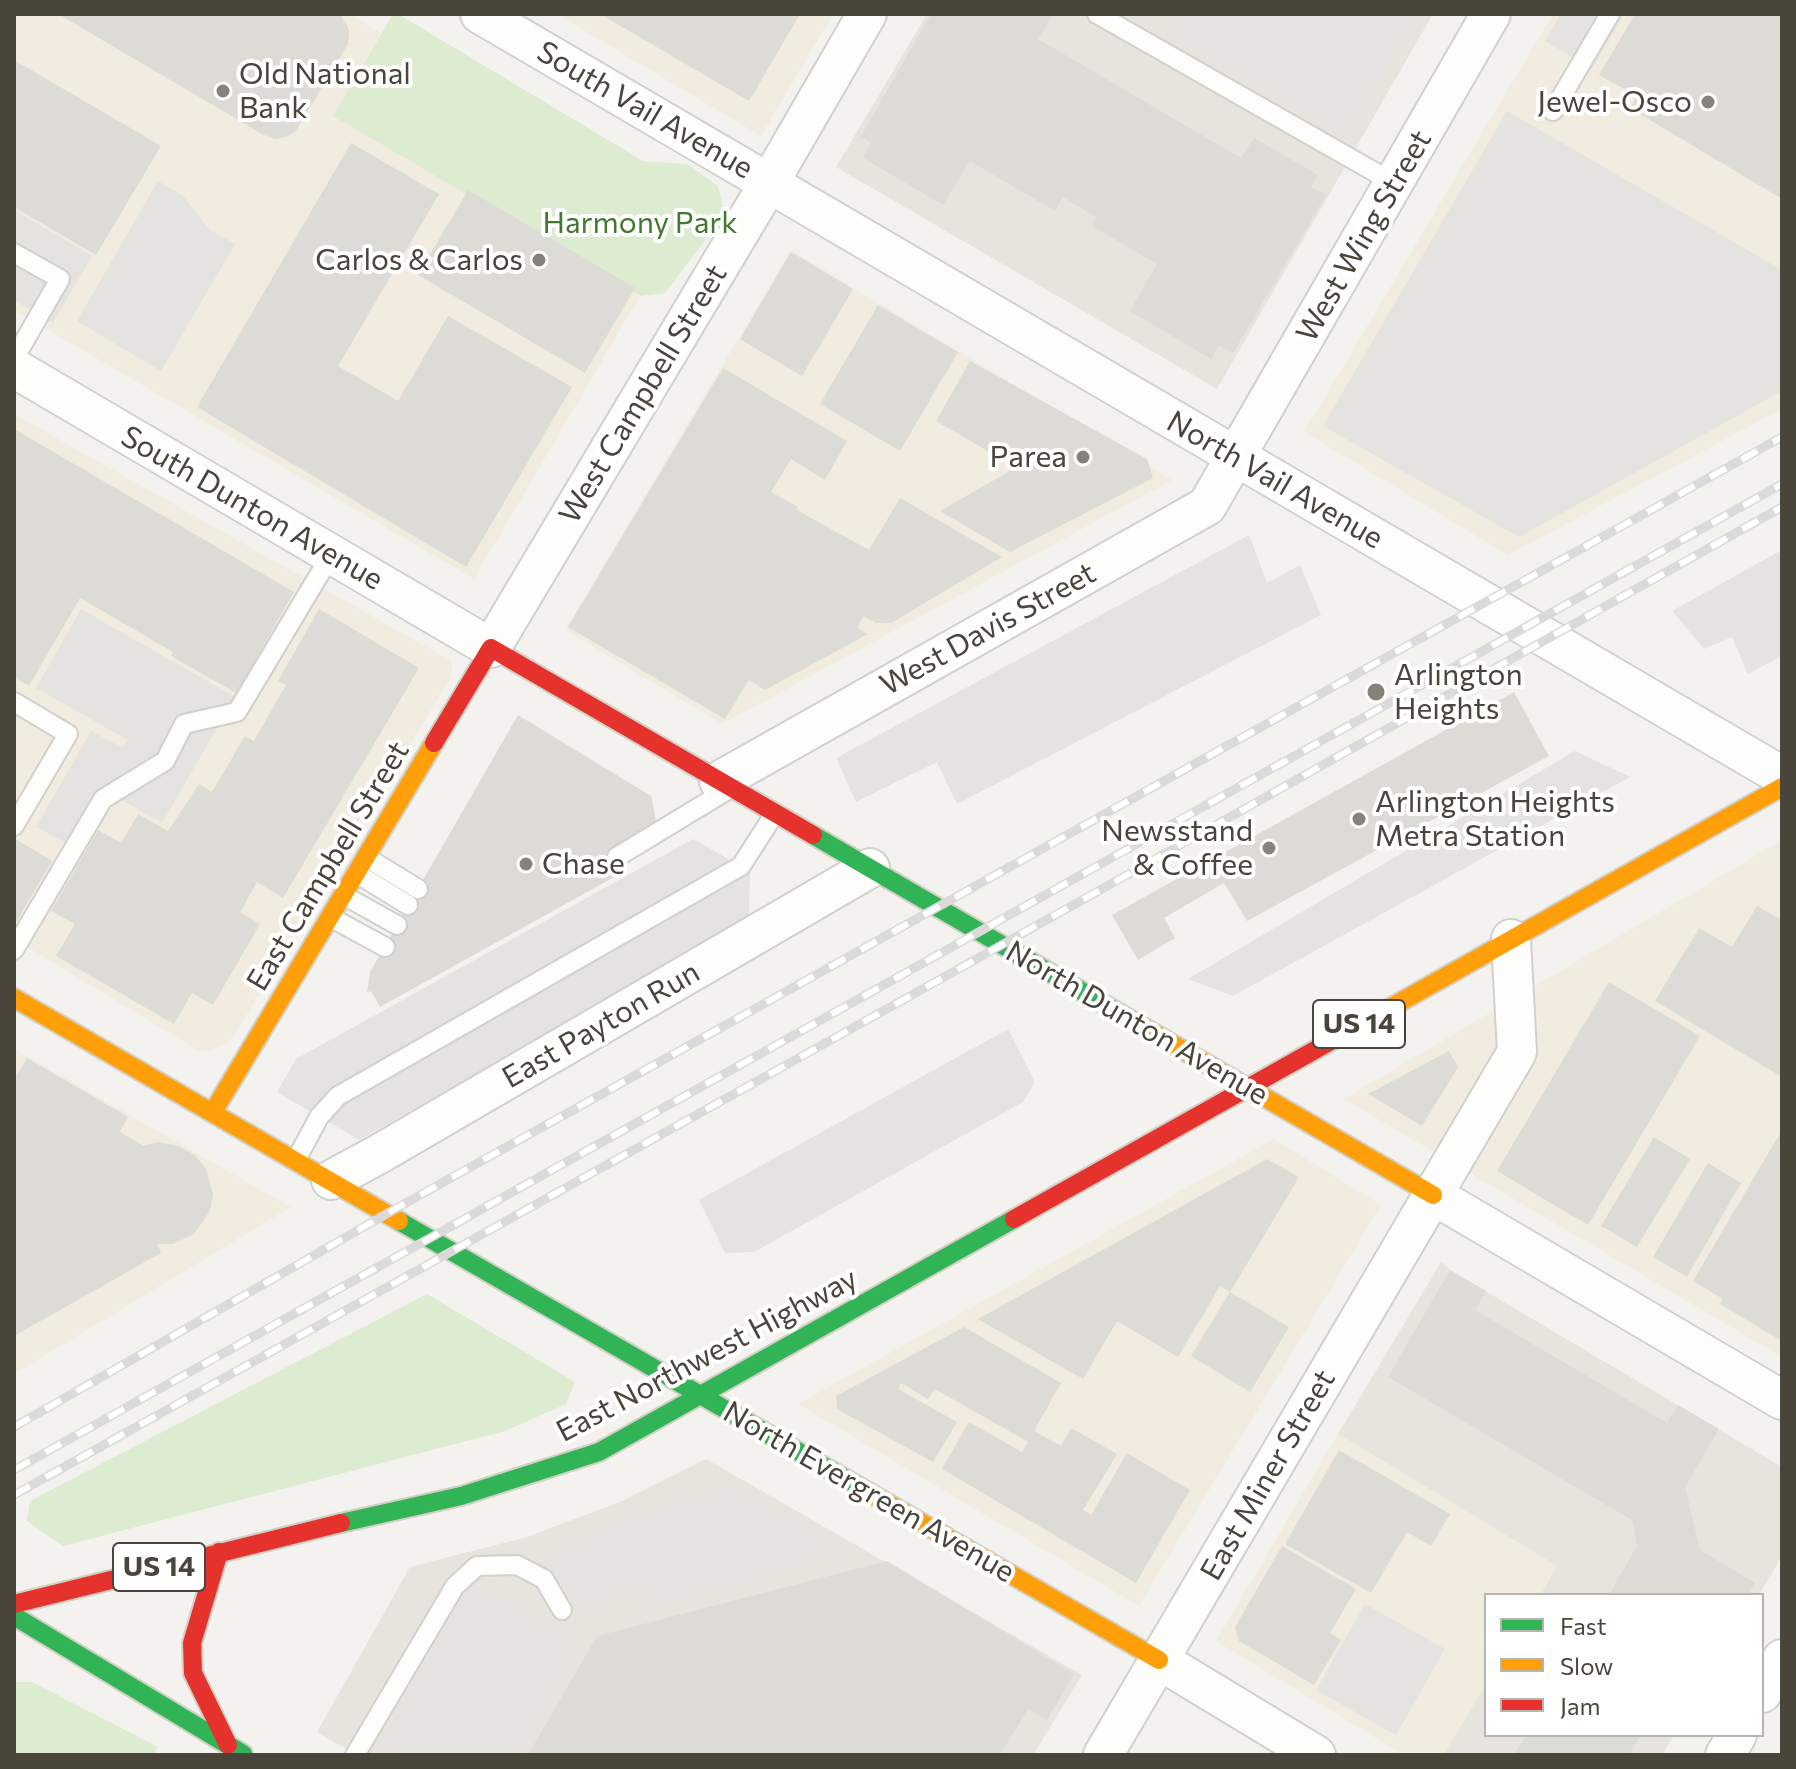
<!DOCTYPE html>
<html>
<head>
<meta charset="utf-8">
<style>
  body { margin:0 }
  #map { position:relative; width:1796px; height:1769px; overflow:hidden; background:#f3f2ee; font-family:Commissioner,sans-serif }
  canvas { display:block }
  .frame { position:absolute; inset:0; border:16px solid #49453a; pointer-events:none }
  .legend { position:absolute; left:1484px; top:1593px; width:280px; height:144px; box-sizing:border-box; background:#fff; border:2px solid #b6b5b0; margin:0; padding:10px 14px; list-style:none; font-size:24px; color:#49453a }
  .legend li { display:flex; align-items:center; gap:16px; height:40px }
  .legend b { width:40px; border:2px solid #b6b5b0 }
</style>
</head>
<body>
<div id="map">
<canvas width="1796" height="1769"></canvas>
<div class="frame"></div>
<ul class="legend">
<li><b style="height:10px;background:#30b455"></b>Fast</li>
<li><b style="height:10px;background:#ff9f0a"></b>Slow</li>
<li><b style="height:10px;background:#e5322d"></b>Jam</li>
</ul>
</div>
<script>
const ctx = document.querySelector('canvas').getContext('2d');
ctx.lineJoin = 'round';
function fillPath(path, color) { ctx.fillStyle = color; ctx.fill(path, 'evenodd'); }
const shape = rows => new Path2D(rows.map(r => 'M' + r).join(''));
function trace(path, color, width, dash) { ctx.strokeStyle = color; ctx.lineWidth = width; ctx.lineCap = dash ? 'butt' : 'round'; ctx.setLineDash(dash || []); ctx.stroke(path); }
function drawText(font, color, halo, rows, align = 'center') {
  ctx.font = font + ' Commissioner,sans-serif'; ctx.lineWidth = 8; ctx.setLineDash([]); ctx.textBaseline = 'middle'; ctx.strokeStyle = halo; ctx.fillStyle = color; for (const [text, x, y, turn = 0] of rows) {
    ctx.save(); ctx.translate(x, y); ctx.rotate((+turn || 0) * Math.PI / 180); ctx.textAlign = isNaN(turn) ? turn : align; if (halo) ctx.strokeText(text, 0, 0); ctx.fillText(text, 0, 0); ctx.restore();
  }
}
fillPath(shape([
  [927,14,1433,14,1217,389,836,167],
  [1441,1262,1450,1270,1782,1467,1782,1556,1759,1595,1540,1595,1557,1566,1338,1434],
  [706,1459,1082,1675,1033,1755,357,1755,317,1732,410,1567,527,1537,622,1501],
  [1486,1684,1486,1735,1674,1735,1662,1755,1443,1755]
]), '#e6e4dc');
fillPath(shape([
  [14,14,348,14,381,33,333,116,640,296,474,579,14,310],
  [556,14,833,14,761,136],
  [1553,14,1782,14,1782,409,1508,555,1304,432],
  [791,250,1172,480,722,724,565,630],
  [14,414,450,660,452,668,451,677,230,1042,210,1050,199,1051,14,939],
  [1782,840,1782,1357,1344,1099],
  [14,1049,291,1207,14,1374],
  [1274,1139,1381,1205,1139,1606,798,1404],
  [1338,1434,1557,1566,1540,1595,1486,1595,1486,1684,1443,1755,1404,1755,1216,1641]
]), '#f1ecdf');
fillPath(shape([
  [393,14,398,14,643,161,687,164,718,186,725,214,665,293,640,296,333,116],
  [427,1294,575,1382,566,1404,505,1431,63,1546,27,1521,30,1501],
  [14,1682,32,1682,158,1747,153,1755,14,1755]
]), '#ddebd0');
fillPath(shape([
  [1171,14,1415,14,1345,137,1162,29],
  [1561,14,1624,14,1592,69,1545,41],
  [1507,111,1782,270,1782,391,1519,537,1323,426],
  [158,181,183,196,210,230,235,244,161,371,77,321],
  [14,210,92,256,53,323,14,300],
  [1249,535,1267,583,1300,565,1321,615,957,804,937,762,856,802,836,758],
  [1782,550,1782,656,1748,674,1732,637,1704,649,1672,611],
  [81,609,235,697,162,823,101,788,68,844,36,827,91,731,123,748,128,740,36,688],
  [1575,751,1630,777,1233,996,1188,979],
  [693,839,750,871,749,920,359,1140,277,1092,296,1059],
  [1008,1029,1035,1082,1023,1102,754,1252,725,1253,699,1200],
  [720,1487,740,1490,851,1553,655,1608,632,1583,585,1613,544,1559,612,1521],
  [472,1582,580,1644,517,1755,405,1755,381,1741],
  [1365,1604,1445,1649,1396,1735,1316,1690]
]), '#e5e3df');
fillPath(shape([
  [58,14,340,14,349,30,348,44,295,132,286,137,275,139,262,134],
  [600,14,800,14,749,101],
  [931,14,1053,14,1038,39,1241,158,1254,138,1318,175,1311,187,1326,195,1233,353,1219,345,1211,359,1130,311,1157,264,1092,226,1096,217,1063,197,1055,211,970,161,943,205,863,158,871,143,861,136],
  [1635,14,1782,14,1782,199,1630,108,1637,96,1599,75],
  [14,60,161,146,96,255,14,207],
  [351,143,439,194,338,366,398,401,448,316,572,387,466,567,197,407],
  [468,190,635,288,585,373,418,275],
  [791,252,853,289,802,376,740,339],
  [878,305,958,352,900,451,820,404],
  [970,361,1147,459,1153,478,1010,552,940,511,1029,460,1001,444,993,454,936,421],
  [723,368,847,441,825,480,791,459,771,492,798,507,795,509,869,550,900,498,1002,557,891,623,876,623,864,616,857,628,868,634,765,690,749,680,725,719,568,627],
  [14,429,294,592,236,693,171,656,173,652,80,598,29,686,14,677],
  [319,609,419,668,283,898,257,882,240,912,260,924,213,1005,192,993,174,1024,56,956,75,924,51,911,98,830,121,843,138,814,168,831,199,784,212,792,245,736,254,741,286,685,278,681],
  [1514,692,1549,756,1247,921,1224,883,1164,918,1175,938,1138,960,1112,915],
  [518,715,651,796,657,826,613,851,625,871,380,1007,371,991,367,993,370,972],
  [14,838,52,861,16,922,14,921],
  [1757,906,1782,920,1782,1077,1655,1001,1699,928,1732,947],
  [1609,982,1700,1036,1588,1225,1497,1171],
  [1449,1051,1458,1067,1422,1126,1368,1094],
  [27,1058,128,1117,120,1132,144,1146,158,1142,178,1146,195,1155,206,1169,213,1194,210,1211,194,1234,173,1244,157,1244,161,1253,14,1336,14,1080],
  [1782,1130,1782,1341,1720,1304,1723,1299,1693,1281],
  [1654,1137,1690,1159,1637,1247,1601,1226],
  [1267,1159,1299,1177,1230,1292,1220,1286,1178,1357,1117,1321,1083,1379,978,1319],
  [1708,1163,1741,1183,1687,1277,1653,1257],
  [1450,1270,1486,1291,1475,1310,1667,1423,1678,1405,1719,1429,1685,1487,1700,1550,1755,1583,1748,1595,1609,1595,1637,1546,1632,1520,1388,1377],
  [1230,1292,1289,1327,1250,1392,1191,1356],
  [964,1327,1061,1383,1034,1431,1061,1446,1071,1428,1117,1454,1083,1510,1091,1515,1127,1453,1190,1490,1136,1583,942,1469,969,1422,1022,1452,1028,1442,935,1389,928,1399,901,1383,898,1389,957,1422,933,1462,837,1409,836,1396],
  [1339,1450,1450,1514,1431,1546,1407,1532,1371,1593,1285,1544],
  [1282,1546,1356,1589,1330,1633,1341,1640,1314,1685,1239,1641,1235,1627],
  [887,1561,1074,1674,1047,1720,1028,1709,1000,1755,528,1755,597,1636],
  [1526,1735,1641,1735,1629,1755,1514,1755]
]), '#dddbd6');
const lane = shape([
  [1097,14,1394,183],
  [1553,111,1610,14],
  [14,253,60,279,14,359],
  [14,702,68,734,14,826],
  [366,857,418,889],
  [617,857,729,789],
  [356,873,408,905],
  [343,895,397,925],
  [330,917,385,947],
  [14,950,103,799,165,761,184,724,237,712,331,555],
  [296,1160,319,1117,338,1096,741,866,775,813],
  [355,1755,455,1586,477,1566,517,1565,544,1579,562,1610]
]);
const street = shape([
  [480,14,1782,776],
  [14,368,491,648,769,183,867,14],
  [719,781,1207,506,1491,14],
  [331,1180,379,1154,870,868],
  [1433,1195,1782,1400],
  [1159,1660,1316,1755],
  [1762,1693,1782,1659],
  [1103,1755,1517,1052,1511,939],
  [1725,1755,1737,1735]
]);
const fast = shape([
  [813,835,1138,1024],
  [399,1221,870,1493],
  [341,1523,461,1496,599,1452,1014,1219],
  [14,1616,243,1754]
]);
const slow = shape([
  [14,998,399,1221],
  [1138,1024,1433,1195],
  [1340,1036,1782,787],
  [213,1112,434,743],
  [870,1493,1159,1660]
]);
const jam = shape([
  [434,743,491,648,813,835],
  [1014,1219,1340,1036],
  [219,1552,192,1643,193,1673,228,1745],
  [14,1604,341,1523]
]);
trace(lane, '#d1d0cc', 22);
trace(street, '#d1d0cc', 42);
trace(fast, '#d2cfc5', 22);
trace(slow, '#d2cfc5', 22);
trace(jam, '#d2cfc5', 22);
trace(lane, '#fdfdfc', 18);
trace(street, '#fdfdfc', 38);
trace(fast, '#30b455', 18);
trace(slow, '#ff9f0a', 18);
trace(jam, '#e5322d', 18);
const rail = shape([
  [14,1427,388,1213,1782,437],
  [14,1470,1782,484],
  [14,1495,1077,903,1782,507]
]);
trace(rail, '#dadada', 9);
trace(rail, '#fff', 6, [18]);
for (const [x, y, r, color] of [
  [223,91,8,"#848279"],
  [1708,102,8,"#848279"],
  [539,260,8,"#848279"],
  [1083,457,8,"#848279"],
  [1376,692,10,"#848279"],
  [1359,819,8,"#848279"],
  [1269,848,8,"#848279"],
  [526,864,8,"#848279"]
]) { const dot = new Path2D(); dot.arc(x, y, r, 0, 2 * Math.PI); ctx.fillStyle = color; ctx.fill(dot); trace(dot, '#fff', 3); }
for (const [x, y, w] of [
  [1359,1024,92],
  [159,1567,92]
]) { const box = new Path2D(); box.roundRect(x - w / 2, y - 24, w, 48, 6); ctx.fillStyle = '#fff'; ctx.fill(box); trace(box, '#49453a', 2); }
drawText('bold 28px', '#49453a', null, [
  ["US 14",1359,1024],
  ["US 14",159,1567]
]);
drawText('30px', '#49453a', '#fff', [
  ["Old National",239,74],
  ["Bank",239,108],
  ["Jewel-Osco",1692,102,"right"],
  ["Carlos & Carlos",523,260,"right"],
  ["Parea",1067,457,"right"],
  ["Arlington",1394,675],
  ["Heights",1394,709],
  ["Arlington Heights",1375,802],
  ["Metra Station",1375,836],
  ["Newsstand",1253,831,"right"],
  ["& Coffee",1253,865,"right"],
  ["Chase",542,864]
], 'left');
drawText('30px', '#49453a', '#fff', [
  ["South Vail Avenue",645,110,30],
  ["West Wing Street",1364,236,-60],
  ["West Campbell Street",643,394,-59],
  ["North Vail Avenue",1275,480,30],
  ["South Dunton Avenue",252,508,30],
  ["West Davis Street",988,629,-29],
  ["East Campbell Street",328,866,-59],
  ["North Dunton Avenue",1137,1023,30],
  ["East Payton Run",601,1025,-30],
  ["East Northwest Highway",707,1355,-28],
  ["East Miner Street",1268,1475,-60],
  ["North Evergreen Avenue",869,1492,30]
]);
drawText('30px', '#427830', '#fff', [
  ["Harmony Park",640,223]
]);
</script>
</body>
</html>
